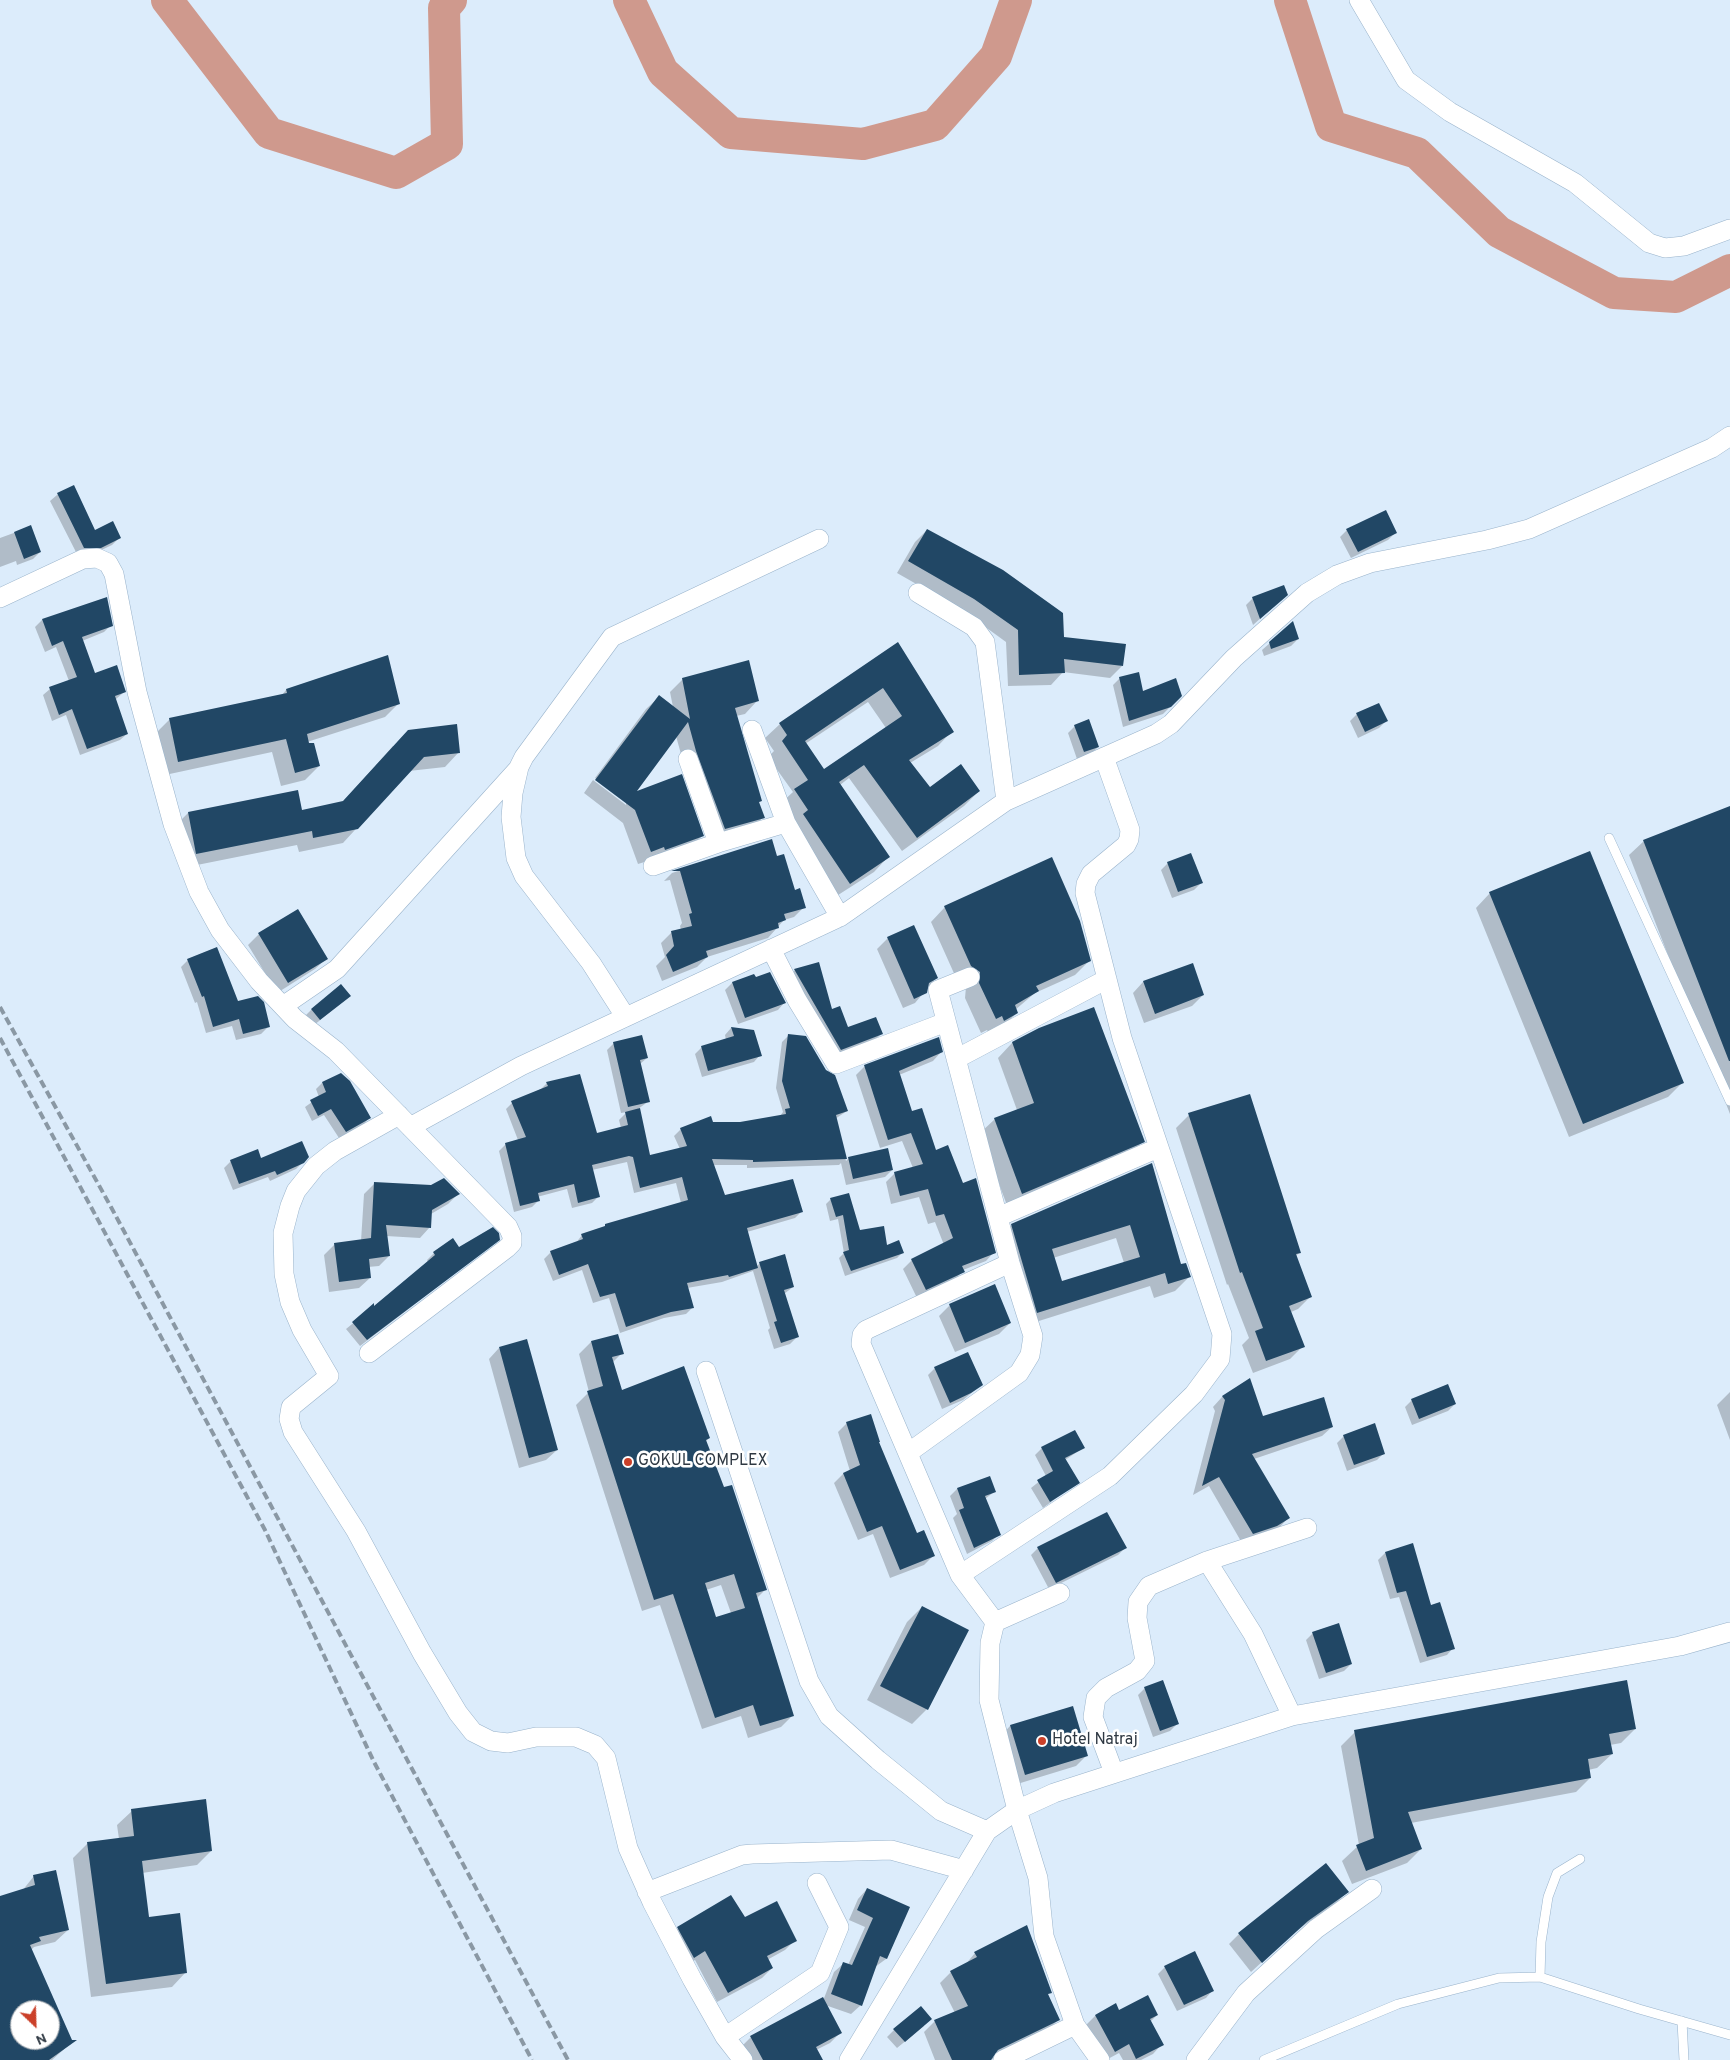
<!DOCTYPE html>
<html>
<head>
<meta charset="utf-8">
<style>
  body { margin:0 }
  #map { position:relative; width:1730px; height:2060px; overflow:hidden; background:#dcecfb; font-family:Overpass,sans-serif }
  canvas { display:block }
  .north { position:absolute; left:10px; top:2000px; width:50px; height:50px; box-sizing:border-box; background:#fff; border:1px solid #abafb3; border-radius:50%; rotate:156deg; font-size:14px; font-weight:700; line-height:20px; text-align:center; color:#2e3842 }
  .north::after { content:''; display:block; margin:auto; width:18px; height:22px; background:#cb4029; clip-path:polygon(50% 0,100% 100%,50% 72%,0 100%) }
</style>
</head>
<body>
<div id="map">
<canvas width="1730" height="2060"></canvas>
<div class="north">N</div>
</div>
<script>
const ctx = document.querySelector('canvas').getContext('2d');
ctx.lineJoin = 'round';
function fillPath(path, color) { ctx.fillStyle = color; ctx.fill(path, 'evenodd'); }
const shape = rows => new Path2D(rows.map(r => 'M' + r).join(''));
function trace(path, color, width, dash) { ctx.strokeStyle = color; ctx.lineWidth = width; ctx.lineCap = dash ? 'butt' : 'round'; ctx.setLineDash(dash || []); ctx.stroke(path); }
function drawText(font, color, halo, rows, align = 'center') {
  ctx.font = font + ' Overpass,sans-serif'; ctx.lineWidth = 5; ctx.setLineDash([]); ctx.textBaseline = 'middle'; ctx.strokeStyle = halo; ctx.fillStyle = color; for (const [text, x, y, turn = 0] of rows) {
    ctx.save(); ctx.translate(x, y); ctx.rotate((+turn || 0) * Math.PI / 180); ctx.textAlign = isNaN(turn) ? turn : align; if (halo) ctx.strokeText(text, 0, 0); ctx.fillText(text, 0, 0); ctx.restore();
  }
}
fillPath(shape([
  [74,487,95,532,119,538,112,545,93,554,77,554,50,501,57,495],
  [30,527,40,552,33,559,17,565,16,561,0,567,0,538],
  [927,530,1062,638,1122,666,1110,678,1063,672,1051,685,1008,686,1006,642,962,610,897,573,915,542],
  [1347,530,1395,533,1388,540,1351,558,1340,537],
  [1253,598,1279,602,1253,625,1246,605],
  [106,599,111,625,104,632,82,641,94,675,124,692,115,700,127,734,120,740,80,755,66,715,52,721,43,695,50,689,69,681,56,647,45,652,35,627,42,620],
  [1298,639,1291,646,1264,656,1262,650,1270,643],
  [897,644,952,731,938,746,910,763,929,789,979,791,964,806,902,851,849,778,840,785,888,857,874,872,835,897,780,804,793,792,768,757,774,751,765,738,780,724],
  [868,702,886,728,824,771,805,744],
  [1120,678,1142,692,1181,696,1163,714,1123,727,1113,685],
  [683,679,757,701,745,714,736,716,761,801,758,803,763,817,751,830,712,841,684,765,676,736,633,793,702,836,690,848,638,864,623,823,584,793,593,780,626,805,626,802,595,778,646,709,659,697,673,707,670,692],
  [286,690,399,703,385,717,307,742,319,766,305,780,281,786,272,752,165,775,156,733,170,719,282,695],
  [1357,714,1386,721,1379,728,1358,738,1350,721],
  [1075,726,1098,747,1091,754,1077,759,1068,733],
  [393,746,459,752,445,767,409,771,343,843,299,852,297,845,182,868,174,827,188,813,301,811,342,803],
  [1730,807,1730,1114,1629,855,1644,841],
  [771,841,776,858,804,907,794,917,784,920,768,938,707,957,697,967,662,981,656,966,665,957,661,943,672,932,681,930,680,926,682,923,670,880,664,881,672,873],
  [1168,863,1201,883,1194,890,1172,898,1161,870],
  [1490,893,1683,1082,1668,1097,1569,1137,1476,908],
  [945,907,1089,961,1075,975,1035,993,1015,1010,1017,1013,1002,1027,989,1034,987,1030,981,1033,965,998,966,987,957,980,931,922],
  [297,911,326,959,315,969,277,993,248,945,259,934],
  [913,927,936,978,915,1003,903,1008,877,949,888,938],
  [188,960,237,1002,268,1027,261,1034,236,1040,232,1026,206,1033,197,1002,195,1003,181,967],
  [818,964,831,1011,847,1029,881,1034,874,1041,834,1056,788,977,795,970],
  [1192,965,1203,995,1192,1006,1144,1023,1133,993,1143,982],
  [754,976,784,1003,778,1010,738,1024,725,990,732,983],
  [342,1002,313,1026,305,1016,311,1010],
  [731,1028,753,1031,760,1055,754,1062,702,1077,695,1054,702,1047,726,1040,725,1035],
  [1040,1029,1143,1141,1129,1156,1008,1208,980,1133,995,1119,1017,1110,998,1058,1012,1043],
  [789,1035,847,1111,835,1119,846,1161,849,1158,892,1170,885,1177,846,1185,841,1163,839,1165,747,1168,747,1165,713,1165,724,1197,801,1212,795,1218,747,1232,757,1266,760,1263,793,1287,784,1294,797,1337,790,1344,774,1349,768,1330,770,1328,753,1271,722,1282,687,1288,692,1308,686,1314,664,1318,620,1333,609,1298,593,1303,582,1270,553,1281,544,1259,551,1252,576,1243,582,1235,602,1229,606,1225,681,1203,676,1183,634,1193,627,1162,592,1170,598,1197,592,1203,572,1208,567,1189,537,1197,538,1201,532,1207,514,1212,499,1151,506,1144,518,1140,506,1109,512,1103,541,1089,547,1083,596,1134,621,1128,619,1120,627,1112,621,1113,607,1050,614,1043,647,1058,640,1064,649,1101,638,1109,649,1156,680,1149,674,1136,681,1129,712,1124,740,1123,780,1116,783,1112,776,1088,782,1042],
  [938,1038,941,1052,933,1061,899,1075,911,1113,935,1152,962,1184,994,1252,986,1261,963,1270,955,1280,917,1298,903,1269,912,1260,944,1245,935,1222,928,1224,919,1197,891,1204,886,1182,895,1173,913,1168,902,1141,880,1148,856,1075,864,1067],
  [322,1083,370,1117,364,1124,339,1138,324,1115,312,1121,305,1107,319,1097,316,1089],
  [1189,1115,1299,1253,1296,1256,1311,1296,1298,1309,1291,1312,1303,1346,1290,1359,1253,1373,1242,1345,1249,1338,1228,1284,1227,1285,1176,1128],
  [260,1160,303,1162,296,1169,270,1181,268,1177,233,1190,224,1168,231,1161],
  [1151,1164,1180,1266,1189,1277,1175,1291,1154,1298,1150,1286,1023,1326,998,1239,1012,1225],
  [1116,1238,1124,1263,1061,1283,1053,1258],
  [375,1183,458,1194,448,1204,431,1214,430,1227,420,1238,386,1236,389,1256,379,1266,368,1267,370,1278,359,1288,329,1292,324,1255,335,1244,361,1241,364,1194],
  [831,1199,859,1232,902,1253,897,1258,845,1276,839,1258,844,1253,838,1219,830,1221,826,1204],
  [453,1240,459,1249,492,1245,360,1346,346,1329,428,1262,427,1260,434,1253],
  [950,1305,1010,1323,999,1334,955,1352,939,1316],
  [617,1335,622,1353,612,1363,622,1392,709,1438,705,1442,765,1590,757,1598,793,1715,781,1727,748,1738,741,1716,702,1729,660,1605,642,1611,576,1405,589,1392,579,1354,591,1342],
  [721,1585,731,1613,715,1618,706,1590],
  [499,1348,557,1450,546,1460,519,1468,489,1359],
  [935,1368,981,1385,963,1400,942,1409,928,1375],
  [1249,1380,1262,1418,1332,1427,1322,1436,1254,1459,1288,1518,1279,1528,1242,1543,1209,1486,1193,1495,1215,1411,1213,1407,1222,1397],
  [1730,1392,1730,1440,1717,1405],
  [1412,1400,1455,1404,1448,1411,1412,1425,1405,1407],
  [847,1423,877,1443,916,1535,933,1556,924,1565,890,1578,873,1534,858,1540,834,1483,843,1474,850,1471,838,1432],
  [1344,1436,1384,1453,1377,1460,1347,1471,1337,1443],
  [1042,1448,1083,1448,1065,1460,1078,1482,1043,1508,1031,1488,1046,1476,1035,1455],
  [989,1477,994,1492,985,1499,999,1534,992,1541,967,1554,953,1518,957,1514,950,1496,957,1489],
  [1038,1548,1125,1548,1118,1555,1049,1589,1031,1555],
  [1385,1553,1430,1606,1453,1648,1447,1655,1420,1663,1399,1597,1390,1599,1378,1560],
  [922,1607,927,1709,912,1724,867,1700,907,1622],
  [1313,1633,1351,1664,1344,1671,1319,1679,1306,1640],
  [1145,1688,1177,1724,1170,1731,1153,1737,1138,1695],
  [1072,1707,1087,1755,1076,1766,1014,1785,1000,1737,1010,1726],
  [1635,1729,1621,1743,1610,1745,1612,1754,1597,1768,1588,1770,1590,1778,1576,1792,1411,1823,1421,1849,1407,1863,1352,1884,1342,1861,1359,1845,1341,1746,1355,1732],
  [132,1811,211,1851,197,1865,142,1873,148,1919,186,1972,172,1987,91,1997,73,1858,87,1844,119,1839,117,1825],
  [34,1876,68,1930,55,1942,34,1947,31,1950,72,2042,52,2060,0,2060,0,1898,22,1891],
  [20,2010,50,2010,50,2040,20,2040],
  [867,1889,909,1908,886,1959,875,1967,861,2005,851,2014,825,2005,841,2032,830,2043,816,2050,819,2060,748,2060,741,2047,751,2037,823,2001,834,1972,844,1963,848,1965,865,1927,849,1920,858,1899],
  [1347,1892,1337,1902,1296,1931,1251,1972,1229,1944,1239,1934],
  [744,1919,795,1940,785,1950,767,1960,772,1968,762,1978,717,2002,695,1960,683,1967,668,1938,678,1928],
  [975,1953,1050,1992,1047,1995,1059,2019,1048,2030,991,2060,935,2060,924,2032,935,2021,955,2013,940,1983,951,1972,965,1965],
  [1165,1967,1212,1991,1206,1998,1177,2011,1158,1974],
  [1119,2012,1157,2015,1150,2022,1162,2044,1153,2054,1141,2060,1123,2060,1119,2053,1106,2060,1086,2025,1095,2016],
  [924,2026,897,2048,887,2037,894,2030]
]), '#0003');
trace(shape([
  [167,0,269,133,396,173,447,144,444,8,451,0],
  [629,0,663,72,731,133,863,144,935,125,996,56,1016,0],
  [1290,0,1331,126,1417,153,1499,232,1614,293,1676,297,1730,270]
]), '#cf998d', 32);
fillPath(shape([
  [74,485,95,530,113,521,121,538,101,548,84,548,57,493],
  [1386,510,1397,533,1358,552,1346,529],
  [31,525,41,552,24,559,14,532],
  [927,529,1003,570,1063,613,1064,637,1126,644,1123,666,1064,659,1065,673,1019,675,1018,630,974,599,908,561],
  [1284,585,1288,595,1260,619,1252,597],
  [107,597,113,626,82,637,95,673,117,665,126,692,115,696,128,734,87,749,72,709,59,715,49,687,77,677,63,641,52,646,42,619],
  [1293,621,1299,639,1271,649,1269,642],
  [898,642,954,732,909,760,930,787,961,764,980,791,917,838,864,765,839,782,890,857,850,884,803,814,808,810,794,789,808,780,782,741,787,735,779,723],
  [883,688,902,716,824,769,805,741],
  [388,655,400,704,307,734,309,743,314,743,320,766,295,773,286,739,178,762,169,718,287,693,286,689],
  [749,660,759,701,735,708,762,801,759,802,765,818,725,829,696,751,688,722,637,791,682,774,704,836,665,850,664,847,651,852,635,810,595,780,659,695,690,719,682,678],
  [1139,672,1143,691,1176,678,1182,696,1171,707,1129,721,1119,677],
  [1379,703,1388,721,1365,732,1356,713],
  [1089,719,1099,747,1084,752,1074,725],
  [457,724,460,753,424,757,358,829,313,838,312,831,196,854,188,812,298,790,302,810,343,801,408,730],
  [1730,806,1730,1061,1729,1061,1643,840],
  [772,839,777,856,784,854,795,890,800,888,806,908,784,914,786,920,778,923,779,928,706,951,708,957,673,972,666,955,674,946,671,931,692,926,689,914,692,913,680,871,671,871],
  [1590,851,1684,1083,1583,1124,1489,892],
  [1191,853,1203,883,1178,892,1167,862],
  [1052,857,1080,921,1091,961,1036,986,1039,991,1015,1005,1018,1013,1004,1021,1002,1016,996,1019,979,983,980,972,971,966,944,906],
  [298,909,328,959,288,983,258,933],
  [914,925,938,978,929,983,927,993,914,999,887,937],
  [217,947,238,1001,258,996,264,1002,270,1027,243,1034,239,1019,213,1027,204,996,202,997,187,959],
  [819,962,832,1009,840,1006,848,1027,876,1017,883,1034,841,1050,794,969],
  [1193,963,1204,995,1155,1014,1143,981],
  [770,972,786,1003,745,1018,732,982,754,974,756,977],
  [341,984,351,996,320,1020,311,1009],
  [1094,1007,1145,1142,1022,1194,994,1118,1034,1103,1012,1042,1039,1028],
  [731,1027,754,1030,762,1056,708,1071,701,1046,734,1036],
  [788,1034,806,1036,826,1070,835,1075,848,1111,836,1115,847,1159,753,1162,753,1160,712,1159,725,1195,793,1179,803,1212,747,1228,758,1268,729,1277,728,1275,687,1283,694,1308,671,1312,626,1327,615,1293,600,1297,588,1264,559,1275,550,1251,583,1239,581,1234,605,1226,605,1224,688,1200,682,1177,640,1188,633,1157,629,1156,592,1165,600,1197,578,1203,574,1184,538,1193,540,1201,520,1206,505,1143,526,1137,511,1101,548,1086,546,1082,580,1074,597,1133,628,1125,625,1112,640,1108,650,1155,687,1146,680,1128,711,1116,713,1122,740,1122,786,1114,785,1109,790,1108,782,1081],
  [642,1035,648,1058,640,1060,650,1102,628,1107,613,1042],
  [939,1037,943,1052,899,1071,912,1111,922,1108,936,1150,948,1145,963,1183,976,1178,996,1253,962,1266,965,1272,926,1290,911,1259,953,1238,944,1214,936,1216,928,1189,900,1196,894,1172,923,1164,911,1133,888,1140,864,1065],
  [341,1073,350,1081,371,1118,346,1132,331,1109,318,1116,310,1100,326,1092,322,1082],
  [1250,1094,1301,1253,1296,1254,1312,1297,1289,1306,1305,1347,1266,1361,1255,1331,1263,1328,1242,1272,1240,1273,1188,1113],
  [302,1141,309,1157,304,1163,277,1175,275,1171,239,1184,230,1160,258,1149,261,1158],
  [888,1148,893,1170,853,1179,848,1157],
  [1152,1163,1181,1264,1186,1263,1191,1277,1168,1284,1165,1273,1037,1313,1011,1224],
  [1130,1225,1140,1257,1062,1281,1052,1249],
  [444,1178,460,1194,432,1210,431,1228,386,1225,390,1256,369,1259,371,1278,339,1282,334,1243,371,1238,374,1182,431,1185],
  [849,1193,860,1230,884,1226,887,1245,899,1240,904,1253,851,1271,843,1252,849,1250,843,1215,836,1217,830,1198],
  [493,1227,499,1233,500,1240,367,1340,352,1322,374,1303,374,1306,435,1255,433,1252,453,1238,459,1247],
  [785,1254,794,1287,784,1290,799,1337,781,1343,774,1322,777,1321,759,1262],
  [995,1284,1011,1323,965,1343,949,1304],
  [618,1334,624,1354,612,1357,622,1390,684,1366,710,1438,706,1440,724,1487,732,1485,767,1590,756,1593,794,1716,760,1726,753,1705,715,1718,673,1594,654,1600,587,1391,603,1386,591,1341],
  [734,1574,745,1608,716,1617,705,1583],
  [527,1339,558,1450,529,1458,499,1347],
  [968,1352,983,1385,971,1393,950,1403,934,1367],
  [1250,1378,1263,1416,1324,1397,1333,1427,1252,1454,1290,1518,1277,1526,1253,1534,1219,1477,1202,1486,1225,1400,1222,1396],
  [1448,1384,1456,1404,1419,1419,1411,1399],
  [871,1414,880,1442,879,1442,917,1533,924,1530,935,1556,900,1570,882,1526,867,1532,843,1473,860,1465,846,1422],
  [1375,1423,1385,1454,1354,1465,1343,1435],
  [1075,1430,1085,1448,1065,1458,1080,1483,1050,1502,1037,1480,1053,1471,1041,1447],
  [990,1476,996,1492,985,1496,1001,1535,974,1548,959,1510,964,1508,957,1488],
  [1107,1512,1127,1548,1056,1583,1037,1547],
  [1413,1543,1431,1605,1440,1602,1455,1649,1427,1657,1406,1591,1397,1593,1385,1552],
  [922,1606,969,1630,928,1710,880,1686],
  [1339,1623,1352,1664,1326,1673,1312,1632],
  [1163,1680,1179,1724,1160,1731,1144,1687],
  [1627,1680,1636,1729,1609,1734,1613,1754,1588,1759,1591,1778,1408,1812,1422,1849,1366,1871,1356,1845,1374,1838,1354,1730],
  [1073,1706,1088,1756,1025,1775,1010,1725],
  [206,1799,212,1851,142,1861,149,1917,180,1913,187,1973,106,1984,87,1842,134,1836,131,1809],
  [1326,1863,1349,1892,1308,1921,1262,1963,1238,1933],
  [56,1870,69,1930,39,1937,41,1941,30,1945,72,2040,77,2040,49,2060,0,2060,0,1896,35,1885,33,1875],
  [20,2010,50,2010,50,2040,20,2040],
  [867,1888,910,1907,887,1959,880,1956,862,2006,831,1994,843,1962,852,1965,873,1918,857,1910],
  [731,1895,745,1917,777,1901,797,1941,767,1956,773,1968,728,1993,705,1951,694,1958,677,1927],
  [1027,1925,1052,1993,1048,1994,1060,2020,998,2050,991,2060,952,2060,934,2020,968,2006,950,1971,977,1957,974,1952],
  [1195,1951,1214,1991,1184,2005,1164,1966],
  [1148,1995,1158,2015,1150,2019,1164,2045,1136,2059,1129,2044,1115,2052,1095,2015,1116,2003,1119,2010],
  [823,1997,842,2033,816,2047,823,2060,763,2060,750,2036],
  [921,2006,932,2019,905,2042,893,2029]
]), '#214765');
const service = shape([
  [1609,838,1730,1101],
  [1540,1977,1541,1942,1548,1897,1557,1873,1580,1859],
  [1682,2021,1684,2060],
  [1264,2060,1398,2004,1499,1978,1540,1977,1639,2009,1730,2035]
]);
const minor = shape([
  [1359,0,1406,80,1450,112,1575,183,1649,243,1665,248,1684,246,1730,229],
  [918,593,974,627,985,642,1006,801],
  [0,598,83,559,97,558,108,563,114,574,137,692,173,824,199,892,220,930,259,981,295,1019,336,1051,508,1227,512,1236,512,1243,507,1248,369,1353],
  [752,730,786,823,840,917],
  [688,759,718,843],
  [653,866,718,843,786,823],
  [771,949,797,1000,836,1064,946,1022],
  [283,1006,337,969,517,770],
  [625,1016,591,963,524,876,516,858,511,817,513,793,519,767,524,757,612,637,819,539],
  [956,1059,1107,979],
  [399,1115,335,1151,316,1166,296,1191,290,1206,283,1233,284,1274,290,1302,302,1330,329,1376,291,1407,289,1419,293,1432,356,1531,422,1653,458,1713,473,1732,491,1741,508,1743,536,1737,576,1737,595,1745,606,1758,628,1848,652,1902,692,1979,725,2037,743,2060],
  [410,1127,521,1066,840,917,1006,801,1156,734,1171,724,1234,658,1307,593,1337,575,1370,563,1487,540,1529,529,1712,448,1730,436],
  [998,1217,1158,1148],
  [706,1371,809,1681,829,1716,878,1760,941,1811,987,1831],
  [908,1453,1019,1373,1030,1355,1033,1336,1010,1263,938,990,970,977],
  [1207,1561,1253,1634,1292,1716],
  [960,1575,1110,1476,1194,1394,1220,1359,1222,1334,1122,1038,1085,893,1086,884,1091,874,1126,845,1129,839,1130,830,1104,757],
  [995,1622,1060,1593],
  [1114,1773,1093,1717,1096,1698,1106,1688,1137,1671,1145,1661,1137,1618,1138,1602,1149,1586,1207,1561,1307,1528],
  [647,1892,742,1855,752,1854,891,1850,964,1870],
  [1075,2025,1100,2060],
  [725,2037,820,1973,839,1927,817,1883],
  [849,2060,987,1831,1017,1810,1054,1793,1292,1716,1680,1646,1730,1632],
  [1003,2060,1075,2025,1044,1936,1038,1878,1017,1810,989,1700,990,1643,995,1622,960,1575,861,1344,862,1335,866,1330,1010,1263],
  [1196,2060,1246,1993,1316,1929,1372,1889]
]);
trace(service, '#99b3cb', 10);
trace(minor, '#99b3cb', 20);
trace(service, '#fff', 9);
trace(minor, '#fff', 19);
trace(shape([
  [0,1007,111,1207,568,2060],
  [0,1038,265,1530,374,1762,532,2060]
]), '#8a98a4', 4, [8, 4]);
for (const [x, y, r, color] of [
  [628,1462,5,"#cb4029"],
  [1042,1741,5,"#cb4029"]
]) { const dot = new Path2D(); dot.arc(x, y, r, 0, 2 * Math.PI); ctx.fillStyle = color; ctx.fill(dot); trace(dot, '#fff', 2); }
drawText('16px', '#2e3842', '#fff', [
  ["GOKUL COMPLEX",638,1462],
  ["Hotel Natraj",1052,1741]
], 'left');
</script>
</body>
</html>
